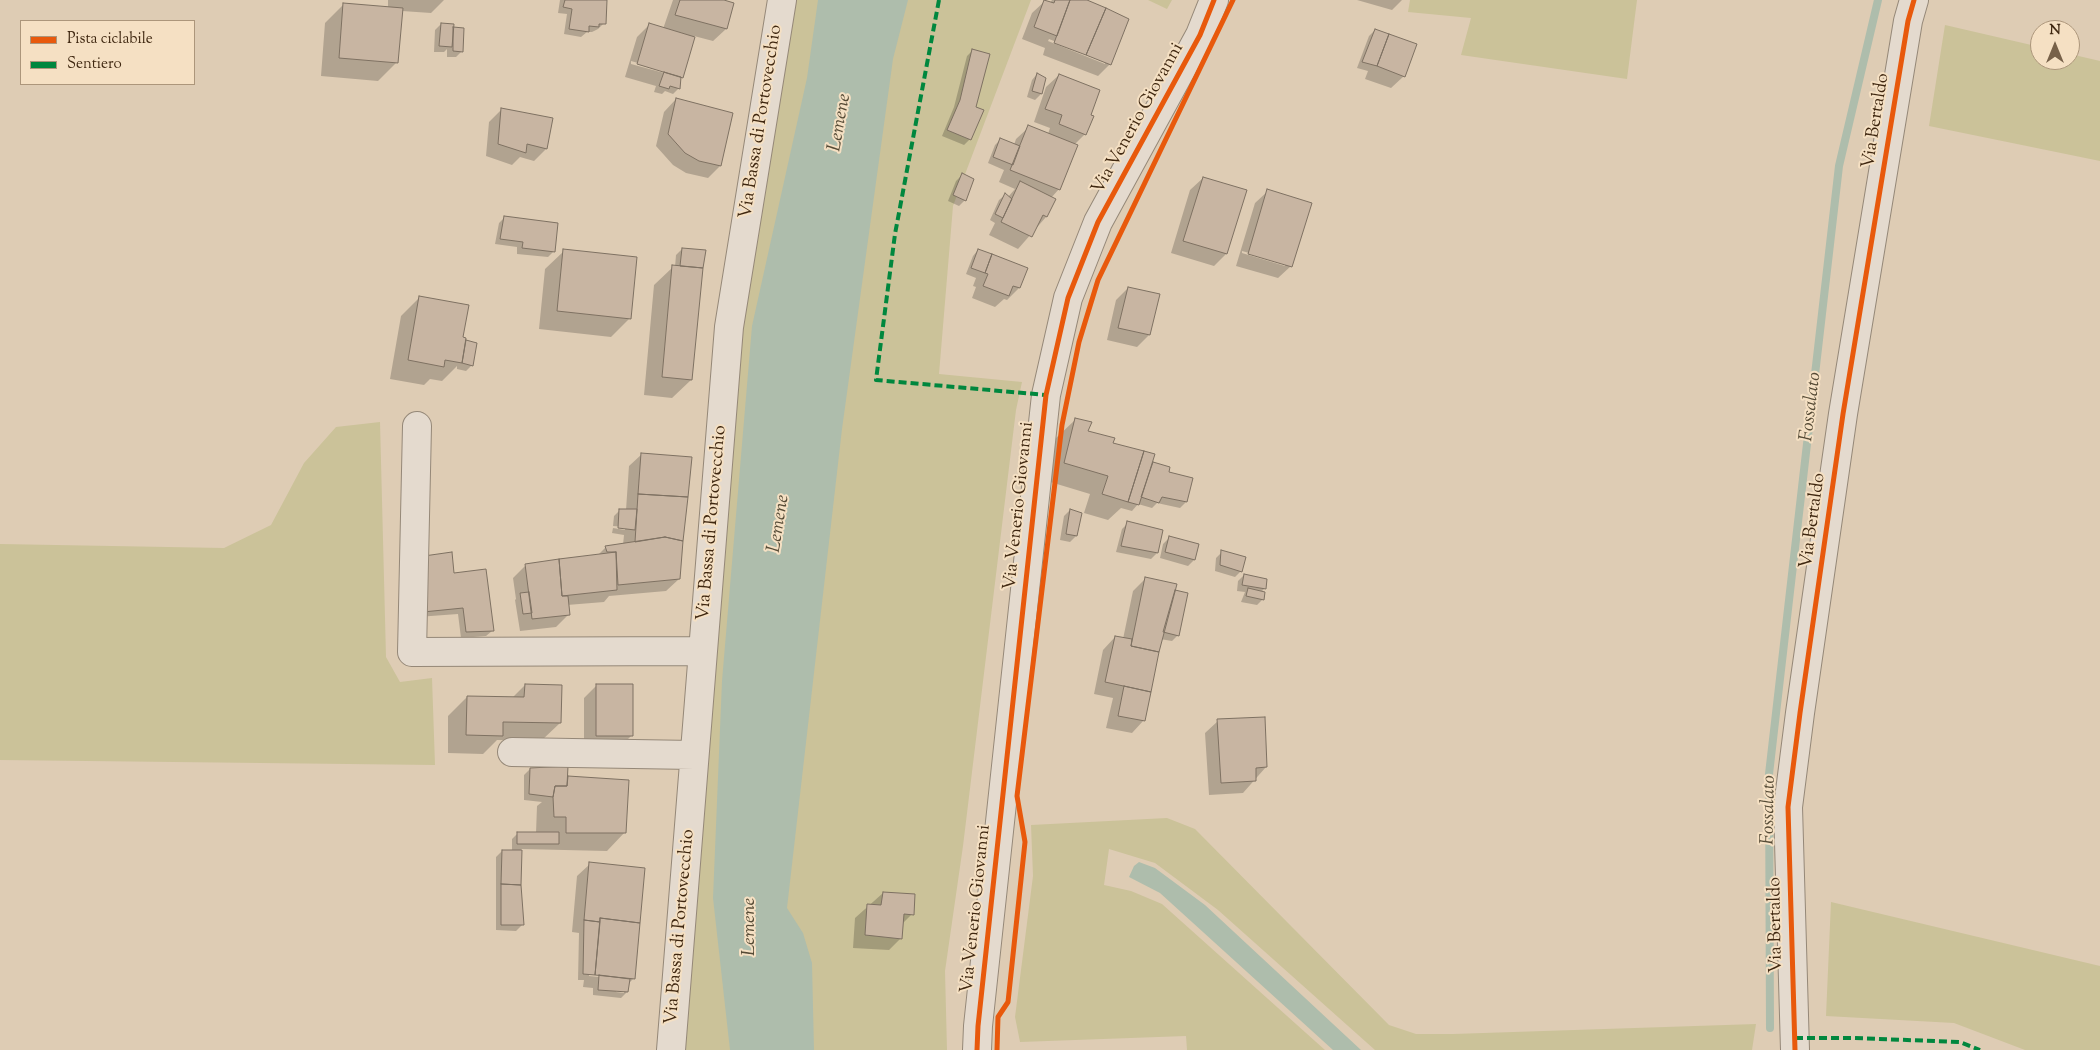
<!DOCTYPE html>
<html>
<head>
<meta charset="utf-8">
<style>
  body { margin:0 }
  #map { position:relative; width:2100px; height:1050px; overflow:hidden; background:#deccb4; font-family:"Sorts Mill Goudy",serif }
  canvas { display:block }
  .legend { position:absolute; left:20px; top:20px; width:175px; height:65px; box-sizing:border-box; background:#f5e0c3; border:1px solid #ac967b; margin:0; padding:6px 9px; list-style:none; font-size:15px; color:#3f2710 }
  .legend li { display:flex; align-items:center; gap:10px; height:25px }
  .legend b { width:25px; border:1px solid #ac967b }
  .north { position:absolute; left:2030px; top:20px; width:50px; height:50px; box-sizing:border-box; background:#f5e0c3; border:1px solid #ac967b; border-radius:50%; rotate:0deg; font-size:14px; font-weight:700; line-height:20px; text-align:center; color:#3f2710 }
  .north::after { content:''; display:block; margin:auto; width:18px; height:22px; background:#776149; clip-path:polygon(50% 0,100% 100%,50% 72%,0 100%) }
</style>
</head>
<body>
<div id="map">
<canvas width="2100" height="1050"></canvas>
<ul class="legend">
<li><b style="height:6px;background:#e8590c"></b>Pista ciclabile</li>
<li><b style="height:6px;background:#00873e"></b>Sentiero</li>
</ul>
<div class="north">N</div>
</div>
<script>
const ctx = document.querySelector('canvas').getContext('2d');
ctx.lineJoin = 'round';
function fillPath(path, color) { ctx.fillStyle = color; ctx.fill(path, 'evenodd'); }
const shape = rows => new Path2D(rows.map(r => 'M' + r).join(''));
function trace(path, color, width, dash) { ctx.strokeStyle = color; ctx.lineWidth = width; ctx.lineCap = dash ? 'butt' : 'round'; ctx.setLineDash(dash || []); ctx.stroke(path); }
function drawText(font, color, halo, rows, align = 'center') {
  ctx.font = font + ' "Sorts Mill Goudy",serif'; ctx.lineWidth = 4; ctx.setLineDash([]); ctx.textBaseline = 'middle'; ctx.strokeStyle = halo; ctx.fillStyle = color; for (const [text, x, y, turn = 0] of rows) {
    ctx.save(); ctx.translate(x, y); ctx.rotate((+turn || 0) * Math.PI / 180); ctx.textAlign = isNaN(turn) ? turn : align; if (halo) ctx.strokeText(text, 0, 0); ctx.fillText(text, 0, 0); ctx.restore();
  }
}
fillPath(shape([
  [791,0,1031,0,953,206,939,374,1022,382,1016,410,963,846,945,971,947,1050,684,1050,743,283],
  [1148,0,1172,0,1167,9],
  [1410,0,1637,0,1627,79,1461,55,1471,18,1408,12],
  [1945,25,2040,47,2040,60,2070,60,2070,54,2100,61,2100,161,1929,126],
  [380,422,386,657,400,682,432,678,435,765,0,760,0,544,224,548,271,525,304,463,336,427],
  [1167,818,1195,829,1389,1025,1416,1034,1453,1034,1756,1024,1752,1050,1375,1050,1218,910,1155,863,1109,849,1104,885,1131,891,1162,904,1325,1050,1187,1050,1186,1036,1020,1042,1015,1017,1033,876,1031,825],
  [1831,902,2100,966,2100,1050,2025,1050,1954,1023,1826,1016]
]), '#cbc299');
fillPath(shape([
  [818,0,908,0,893,59,842,429,787,908,803,933,812,963,814,1050,730,1050,713,898,722,681,752,326,807,78],
  [1139,862,1155,868,1205,905,1361,1050,1333,1050,1160,893,1129,877,1134,866]
]), '#aebdac');
fillPath(shape([
  [388,0,444,0,431,13,402,11,397,62,378,81,321,76,325,23,344,4,388,8],
  [560,0,606,0,604,23,598,29,592,32,587,32,581,37,564,34,567,14,558,13],
  [673,0,719,0,726,29,713,41,694,36,680,79,679,88,673,94,665,91,662,94,654,92,656,86,625,77,637,37,649,25,663,29],
  [631,61,666,71,664,73,631,64],
  [1052,0,1084,0,1110,64,1098,76,1043,55,1045,48,1022,39,1032,13,1045,1,1050,3],
  [1049,39,1105,61,1105,64,1048,41],
  [1357,0,1402,0,1392,10],
  [441,24,452,25,462,51,456,57,447,57,447,49,444,52,434,52,435,30],
  [1375,30,1404,76,1391,88,1365,79,1368,71,1357,68,1369,36],
  [973,50,974,108,970,139,964,145,942,136,954,107,967,56],
  [1037,74,1045,79,1041,94,1035,100,1027,97,1032,80],
  [1059,75,1089,116,1085,134,1074,145,1059,189,1051,198,1046,217,1018,249,989,235,995,223,990,220,999,200,1005,195,1008,197,1015,189,999,182,1004,170,988,163,995,145,1001,139,1014,145,1016,139,1029,127,1048,134,1050,128,1034,122,1046,87],
  [676,99,720,166,708,178,686,173,673,165,656,146,664,112],
  [502,109,552,119,546,149,534,161,520,157,512,165,486,156,489,122],
  [962,175,965,200,959,206,948,201,956,181],
  [1203,178,1226,254,1214,266,1171,253,1190,190],
  [1268,191,1291,266,1278,278,1236,266,1255,203],
  [1242,251,1285,263,1285,266,1242,253],
  [505,217,554,251,548,257,517,254,517,247,495,244,499,223],
  [682,249,691,380,672,398,644,395,654,285,673,267,675,267,676,255],
  [978,250,1026,268,1019,288,1007,300,1004,299,995,307,972,298,976,287,973,286,976,278,966,274,973,256],
  [564,251,630,318,611,337,539,329,545,269],
  [1128,288,1149,335,1137,347,1107,340,1116,300],
  [420,297,461,338,464,344,466,342,472,365,466,371,457,369,457,366,442,381,430,379,424,385,390,379,401,316],
  [1075,420,1087,432,1151,463,1169,468,1167,473,1186,502,1180,508,1157,503,1152,508,1138,504,1132,511,1121,508,1108,520,1084,513,1090,494,1047,481,1056,438],
  [642,454,679,579,666,591,609,596,604,602,567,605,568,615,556,627,520,631,515,600,516,599,513,578,526,565,598,555,606,547,623,545,624,535,612,533,613,528,625,530,625,527,613,526,614,516,620,510,626,510,629,466],
  [1070,510,1080,514,1076,536,1070,542,1060,540,1064,516],
  [1128,523,1157,553,1151,559,1116,552,1122,529],
  [1169,538,1198,545,1194,560,1188,566,1160,558,1163,544],
  [1222,552,1241,571,1235,577,1215,571,1216,558],
  [453,575,492,631,486,636,461,638,458,614,417,617],
  [1244,575,1265,580,1264,589,1261,592,1263,599,1257,605,1241,602,1245,592,1237,591,1238,581],
  [1145,579,1172,595,1178,635,1172,641,1160,639,1144,720,1132,733,1106,728,1113,698,1094,694,1103,650,1115,637,1123,639,1133,591],
  [525,685,560,723,541,741,497,740,483,754,448,753,448,716,467,697,512,698],
  [596,686,632,735,619,748,584,748,584,698],
  [1218,721,1266,767,1243,793,1209,795,1205,733],
  [530,769,566,780,569,777,625,832,607,851,521,849,520,885,522,925,516,931,496,930,496,857,502,851,512,851,512,839,518,833,536,833,537,806,542,802,524,800,524,775],
  [590,864,634,978,628,984,627,992,621,998,593,995,593,988,583,987,584,980,578,980,579,933,572,932,577,876],
  [589,974,602,975,599,977,589,976],
  [616,990,624,991,624,993,616,992],
  [883,893,912,914,902,924,901,938,889,950,853,948,855,918]
]), '#0003');
trace(shape([
  [1770,1028,1769,774,1839,166,1878,0]
]), '#aebdac', 8);
const building = shape([
  [565,0,607,0,606,24,599,24,599,27,589,26,589,32,569,29,572,9,563,7,565,0],
  [680,0,724,0,734,3,727,29,675,15,680,0],
  [1044,0,1054,3,1055,0,1070,0,1057,36,1034,27,1044,0],
  [1070,0,1087,0,1106,8,1086,55,1054,43,1070,0],
  [343,3,403,8,398,63,339,58,343,3],
  [1106,8,1129,19,1111,65,1086,55,1106,8],
  [441,23,454,24,452,47,439,46,441,23],
  [649,23,695,37,683,78,637,64,649,23],
  [453,27,464,28,463,52,453,51,453,27],
  [1375,29,1389,34,1377,66,1362,62,1375,29],
  [1389,34,1417,44,1405,77,1377,66,1389,34],
  [972,49,990,54,976,107,984,110,971,140,947,130,960,100,972,49],
  [664,72,681,77,680,89,670,86,669,89,659,86,664,72],
  [1037,73,1046,78,1042,94,1032,91,1037,73],
  [1059,74,1100,90,1091,115,1094,116,1086,135,1059,124,1062,115,1045,109,1059,74],
  [676,98,733,113,721,166,699,161,685,153,668,134,676,98],
  [501,108,553,118,547,149,527,144,526,153,498,144,501,108],
  [1028,125,1078,145,1060,190,1010,170,1028,125],
  [1000,138,1020,146,1013,165,993,157,1000,138],
  [962,173,974,179,966,201,953,195,962,173],
  [1203,177,1247,190,1227,254,1183,241,1203,177],
  [1020,181,1056,199,1047,217,1043,215,1032,237,1001,222,1020,181],
  [1267,189,1312,203,1292,267,1248,254,1267,189],
  [1005,193,1012,199,1003,218,995,214,1005,193],
  [504,216,558,223,555,252,522,248,523,242,500,239,504,216],
  [682,248,706,250,703,268,680,266,682,248],
  [563,249,637,257,631,319,557,311,563,249],
  [978,249,992,254,985,273,971,268,978,249],
  [992,254,1028,268,1020,288,1013,286,1009,296,983,286,988,274,985,273,992,254],
  [672,265,703,268,692,380,662,377,672,265],
  [1128,287,1160,294,1150,335,1118,328,1128,287],
  [419,296,469,305,463,337,466,338,462,363,445,360,444,367,408,360,419,296],
  [466,340,477,343,473,366,462,363,466,340],
  [1075,418,1092,422,1088,431,1115,438,1113,443,1144,451,1128,502,1102,494,1108,476,1064,463,1075,418],
  [1144,451,1155,454,1139,505,1128,502,1144,451],
  [641,453,692,457,688,497,638,494,641,453],
  [1153,462,1170,467,1169,472,1193,478,1187,502,1162,497,1159,503,1141,497,1153,462],
  [638,494,688,497,683,541,665,537,635,542,638,494],
  [619,509,637,509,635,530,618,528,619,509],
  [1070,509,1082,513,1077,536,1066,534,1070,509],
  [1127,521,1163,530,1158,553,1121,546,1127,521],
  [1169,536,1199,544,1195,560,1165,552,1169,536],
  [665,537,683,541,680,579,618,585,616,552,607,552,605,546,665,537],
  [1221,550,1246,557,1242,572,1220,565,1221,550],
  [452,552,454,573,486,569,494,631,466,632,463,608,423,612,424,556,452,552],
  [616,552,617,590,562,596,559,559,616,552],
  [559,559,562,596,568,596,570,615,532,619,525,564,559,559],
  [1244,574,1267,579,1266,589,1242,585,1244,574],
  [1145,577,1177,584,1159,652,1131,646,1145,577],
  [1248,588,1265,592,1264,600,1246,596,1248,588],
  [1175,590,1188,593,1179,636,1163,632,1175,590],
  [529,592,532,613,523,614,520,593,529,592],
  [1115,636,1132,639,1131,646,1159,652,1151,692,1105,682,1115,636],
  [525,684,562,685,561,723,503,722,503,736,466,735,467,696,524,697,525,684],
  [596,684,633,684,633,736,596,736,596,684],
  [1124,686,1151,692,1145,721,1118,716,1124,686],
  [1265,717,1267,767,1256,768,1256,781,1221,783,1217,719,1265,717],
  [568,766,567,786,555,786,553,797,529,794,530,768,568,766],
  [568,776,629,780,626,833,566,833,566,817,554,817,553,797,555,786,567,786,568,776],
  [517,832,559,832,559,844,517,844,517,832],
  [502,850,522,850,521,885,501,884,502,850],
  [589,862,645,868,640,923,600,918,600,922,584,920,589,862],
  [501,884,521,885,524,925,501,925,501,884],
  [883,892,915,894,914,915,904,914,902,939,865,935,867,904,881,905,883,892],
  [600,918,640,923,635,979,595,975,600,918],
  [584,920,600,922,595,975,583,974,584,920],
  [599,975,630,979,628,992,598,990,599,975]
]);
fillPath(building, '#c8b5a2');
trace(building, '#7e7162', 1);
const minor = shape([
  [417,426,412,652,703,651],
  [512,752,694,755],
  [671,1050,729,327,782,0],
  [977,1050,978,1026,1046,395,1068,298,1098,222,1200,35,1214,0],
  [1795,1050,1788,807,1800,713,1843,414,1908,21,1914,0]
]);
trace(minor, '#958878', 30);
trace(minor, '#e4dace', 28);
trace(shape([
  [939,0,895,234,876,380,1046,395],
  [1795,1038,1853,1038,1960,1042,1980,1050]
]), '#00873e', 4, [8, 4]);
trace(shape([
  [977,1050,978,1026,1046,395,1068,298,1098,222,1200,35,1214,0],
  [997,1050,998,1017,1008,1002,1025,842,1017,796,1062,425,1079,342,1098,280,1233,0],
  [1795,1050,1788,807,1800,713,1843,414,1908,21,1914,0]
]), '#e8590c', 5);
drawText('18px', '#3f2710', '#f5e0c3', [
  ["Via Venerio Giovanni",1139,119,-61],
  ["Via Bertaldo",1877,121,-81],
  ["Via Bassa di Portovecchio",762,122,-81],
  ["Via Venerio Giovanni",1020,506,-84],
  ["Via Bertaldo",1814,521,-82],
  ["Via Bassa di Portovecchio",713,523,-85],
  ["Via Venerio Giovanni",977,909,-84],
  ["Via Bertaldo",1777,925,-91],
  ["Via Bassa di Portovecchio",681,927,-85]
]);
drawText('italic 19px', '#564b36', '#f5e0c3', [
  ["Lemene",841,123,-80],
  ["Fossalato",1812,407,-83],
  ["Lemene",780,524,-81],
  ["Fossalato",1770,810,-89],
  ["Lemene",751,927,-90]
]);
</script>
</body>
</html>
